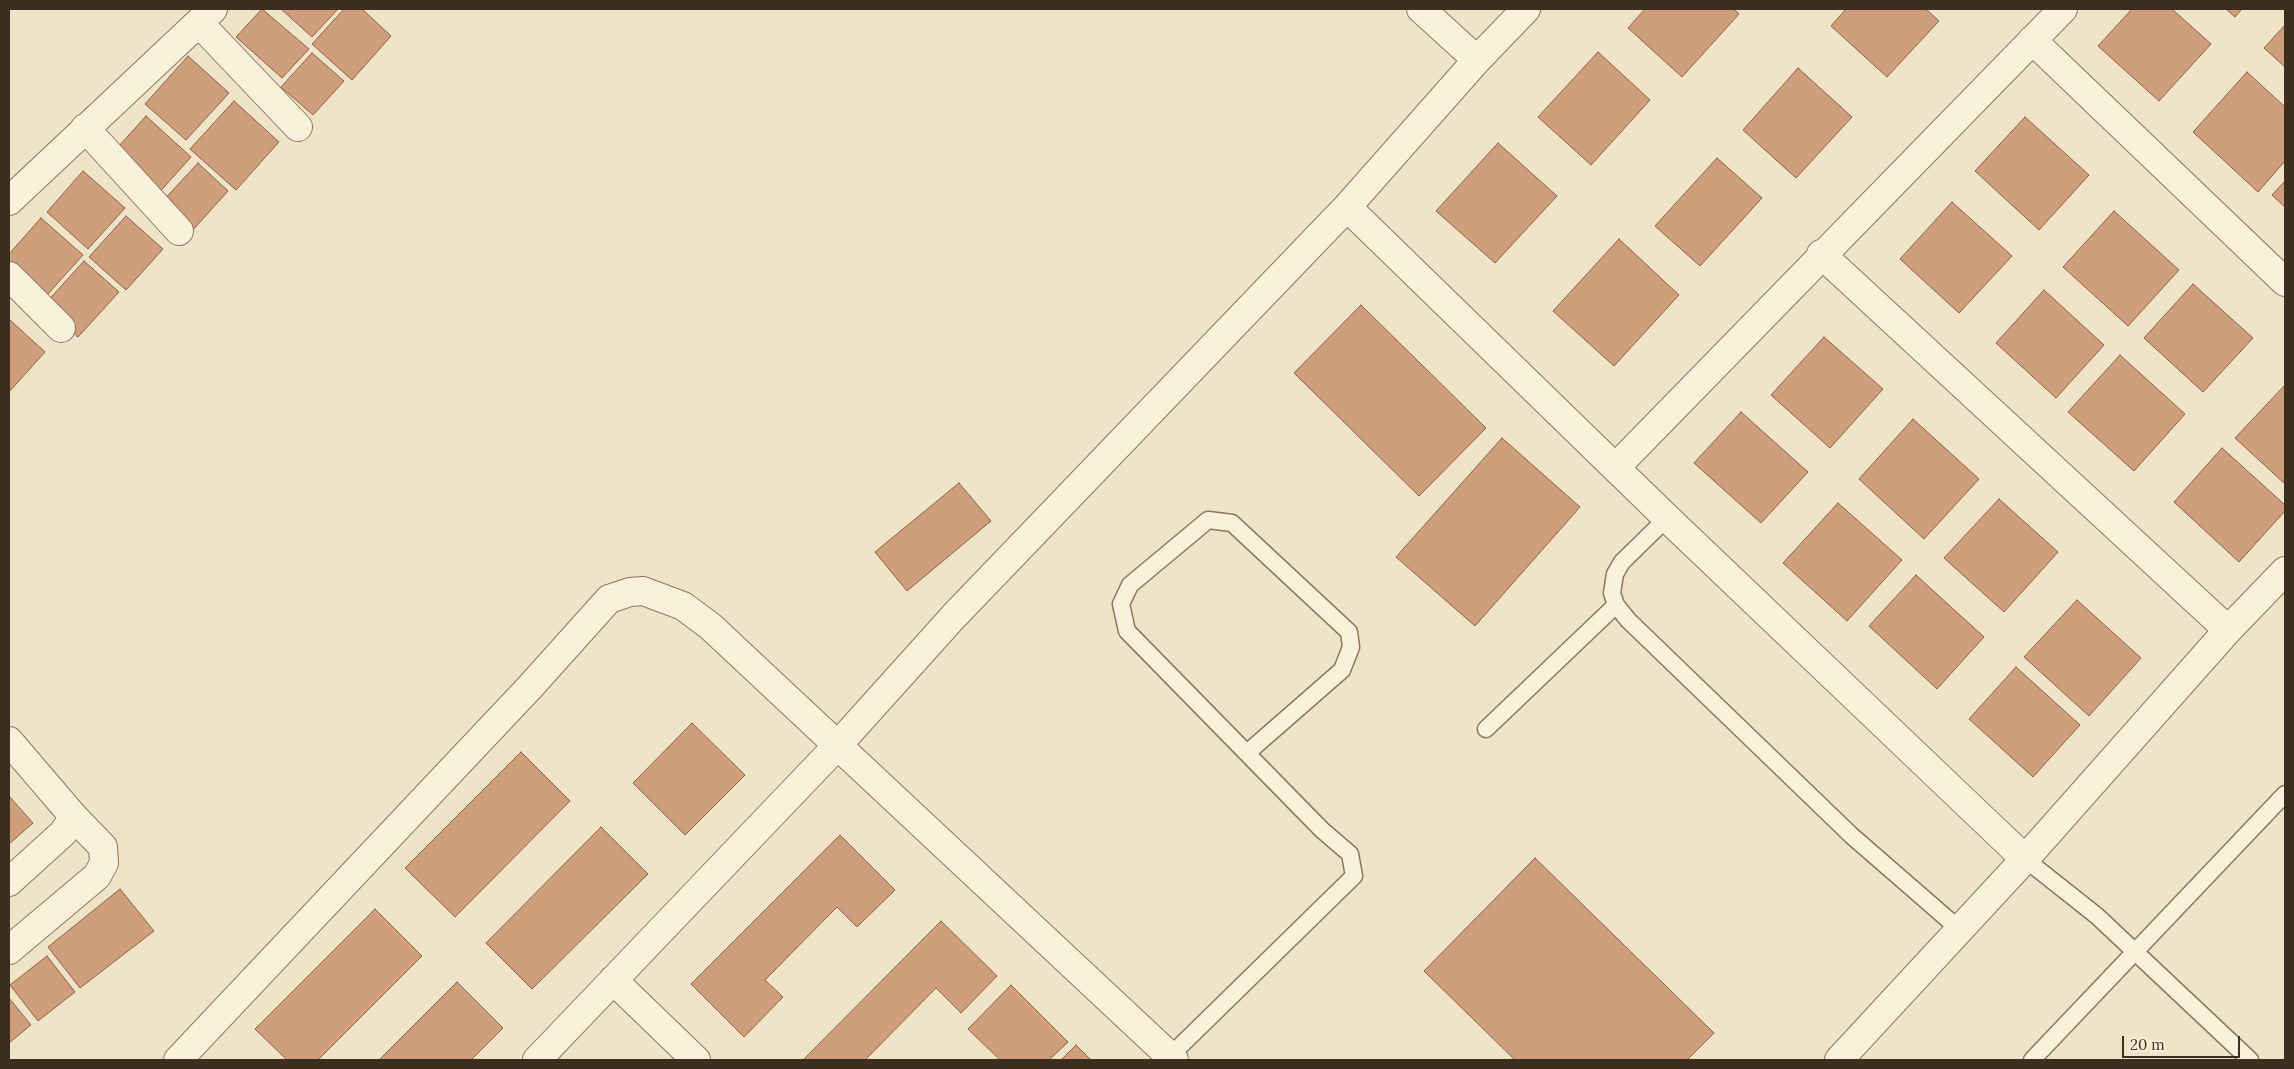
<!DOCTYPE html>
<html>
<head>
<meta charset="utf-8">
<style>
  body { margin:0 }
  #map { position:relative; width:2294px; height:1069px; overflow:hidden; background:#f0e4c8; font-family:Lora,serif }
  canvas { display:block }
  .frame { position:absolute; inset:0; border:10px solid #3d2e20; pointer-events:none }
  .scale { position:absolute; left:2122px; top:1036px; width:118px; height:22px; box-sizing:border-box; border:2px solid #3d2e20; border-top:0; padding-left:6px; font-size:15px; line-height:18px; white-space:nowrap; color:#3d2e20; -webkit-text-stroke:4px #f7eed8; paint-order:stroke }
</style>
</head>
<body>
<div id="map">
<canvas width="2294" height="1069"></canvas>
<div class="frame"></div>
<div class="scale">20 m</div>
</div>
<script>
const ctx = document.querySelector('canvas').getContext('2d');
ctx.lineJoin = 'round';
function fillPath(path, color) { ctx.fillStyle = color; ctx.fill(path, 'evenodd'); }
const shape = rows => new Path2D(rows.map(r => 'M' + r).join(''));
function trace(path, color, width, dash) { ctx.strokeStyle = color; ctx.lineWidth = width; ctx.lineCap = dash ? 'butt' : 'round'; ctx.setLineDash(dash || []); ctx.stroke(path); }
const building = shape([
  [262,9,309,49,282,78,236,37,262,9],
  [281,9,338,9,312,37,281,9],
  [344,9,362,9,391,36,352,80,312,44,344,9],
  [1645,9,1734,9,1739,14,1682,77,1628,28,1645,9],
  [1846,9,1926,9,1939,21,1887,77,1831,26,1846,9],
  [2132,9,2172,9,2211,44,2159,101,2098,46,2132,9],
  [2226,9,2242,9,2235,17,2226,9],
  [2285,25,2285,67,2264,48,2285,25],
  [1598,52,1650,100,1591,165,1538,117,1598,52],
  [312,53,344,81,313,115,281,87,312,53],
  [188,56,229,93,186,140,145,104,188,56],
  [1798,68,1852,117,1796,178,1743,130,1798,68],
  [2247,72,2285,107,2285,161,2258,192,2193,132,2247,72],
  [234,101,279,142,236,190,190,149,234,101],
  [146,116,191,157,156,196,110,156,146,116],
  [2025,117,2089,175,2039,230,1975,171,2025,117],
  [1498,143,1557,196,1495,263,1436,211,1498,143],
  [1717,158,1762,198,1700,266,1655,226,1717,158],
  [198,163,228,191,192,231,161,203,198,163],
  [83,171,125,208,88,249,47,212,83,171],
  [2285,181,2285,207,2272,195,2285,181],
  [1952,202,2012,256,1959,313,1900,259,1952,202],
  [2114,211,2179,270,2128,326,2063,267,2114,211],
  [126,216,163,249,126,290,89,257,126,216],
  [41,218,83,255,47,295,9,260,9,254,41,218],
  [1619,239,1679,295,1614,366,1553,311,1619,239],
  [84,261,119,292,78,337,43,306,84,261],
  [2193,284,2253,338,2203,392,2144,338,2193,284],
  [2044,290,2104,345,2056,398,1996,343,2044,290],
  [1361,305,1486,428,1419,496,1294,373,1361,305],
  [10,320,45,352,9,392,9,321,10,320],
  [1824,337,1883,389,1830,448,1771,395,1824,337],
  [2120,355,2185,414,2134,471,2068,412,2120,355],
  [2285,385,2285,484,2235,438,2285,385],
  [1741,412,1808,472,1761,523,1694,463,1741,412],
  [1913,419,1979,479,1924,539,1859,479,1913,419],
  [1502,438,1580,507,1475,626,1396,557,1502,438],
  [2222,448,2285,505,2285,511,2239,562,2174,502,2222,448],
  [959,483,991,521,907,591,875,552,959,483],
  [1999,499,2058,552,2004,612,1944,558,1999,499],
  [1838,503,1902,560,1847,621,1783,563,1838,503],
  [1916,575,1984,637,1937,689,1869,626,1916,575],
  [2077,600,2141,658,2089,716,2024,657,2077,600],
  [2016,667,2080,725,2033,777,1969,719,2016,667],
  [692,723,745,775,685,835,633,783,692,723],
  [521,752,570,801,455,917,405,868,521,752],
  [9,796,33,823,9,844,9,796],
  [601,827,648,874,532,989,486,943,601,827],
  [840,835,895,890,857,927,837,907,765,980,783,997,744,1037,691,984,840,835],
  [1535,858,1714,1033,1687,1060,1515,1060,1424,971,1535,858],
  [120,889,154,931,80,988,48,947,120,889],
  [375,909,422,956,318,1060,287,1060,255,1029,375,909],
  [941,921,997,976,961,1013,936,988,865,1060,803,1060,941,921],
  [47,956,75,992,38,1021,10,985,47,956],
  [457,982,503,1028,471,1060,379,1060,457,982],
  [1011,985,1068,1042,1049,1060,1000,1060,968,1029,1011,985],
  [9,998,31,1025,9,1043,9,998],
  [1076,1045,1091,1060,1061,1060,1076,1045]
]);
fillPath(building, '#cf9f7d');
trace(building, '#8d5f41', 1);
const lane = shape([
  [1667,518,1622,562,1615,574,1612,593,1616,605,1628,620,1852,836,1959,929],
  [1486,729,1616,605],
  [2025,859,2097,916,2250,1060],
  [1170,1056,1354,876,1350,854,1322,830,1127,631,1121,604,1130,585,1208,520,1232,523,1349,632,1351,647,1342,670,1247,753],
  [2032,1060,2285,794]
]);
const street = shape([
  [1421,9,1477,60],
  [199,23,298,127],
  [2032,40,2285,282],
  [85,128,179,231],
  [9,201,213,9],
  [1347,207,1667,518,2025,859],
  [1821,254,2228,630],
  [9,276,61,328],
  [1616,467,2063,9],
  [9,741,74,817,103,847,104,863,97,876,9,950],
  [9,882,63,833,74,817],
  [613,980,696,1060],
  [178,1060,530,687,609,599,630,592,643,591,683,606,710,626,1174,1060],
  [537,1060,837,746,954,616,1347,207,1477,60,1526,9],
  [1839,1060,2025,859,2228,630,2285,571]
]);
trace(lane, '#8d765c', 19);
trace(street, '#8d765c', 30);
trace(lane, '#faf1dc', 16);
trace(street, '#faf1dc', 28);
</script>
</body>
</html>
